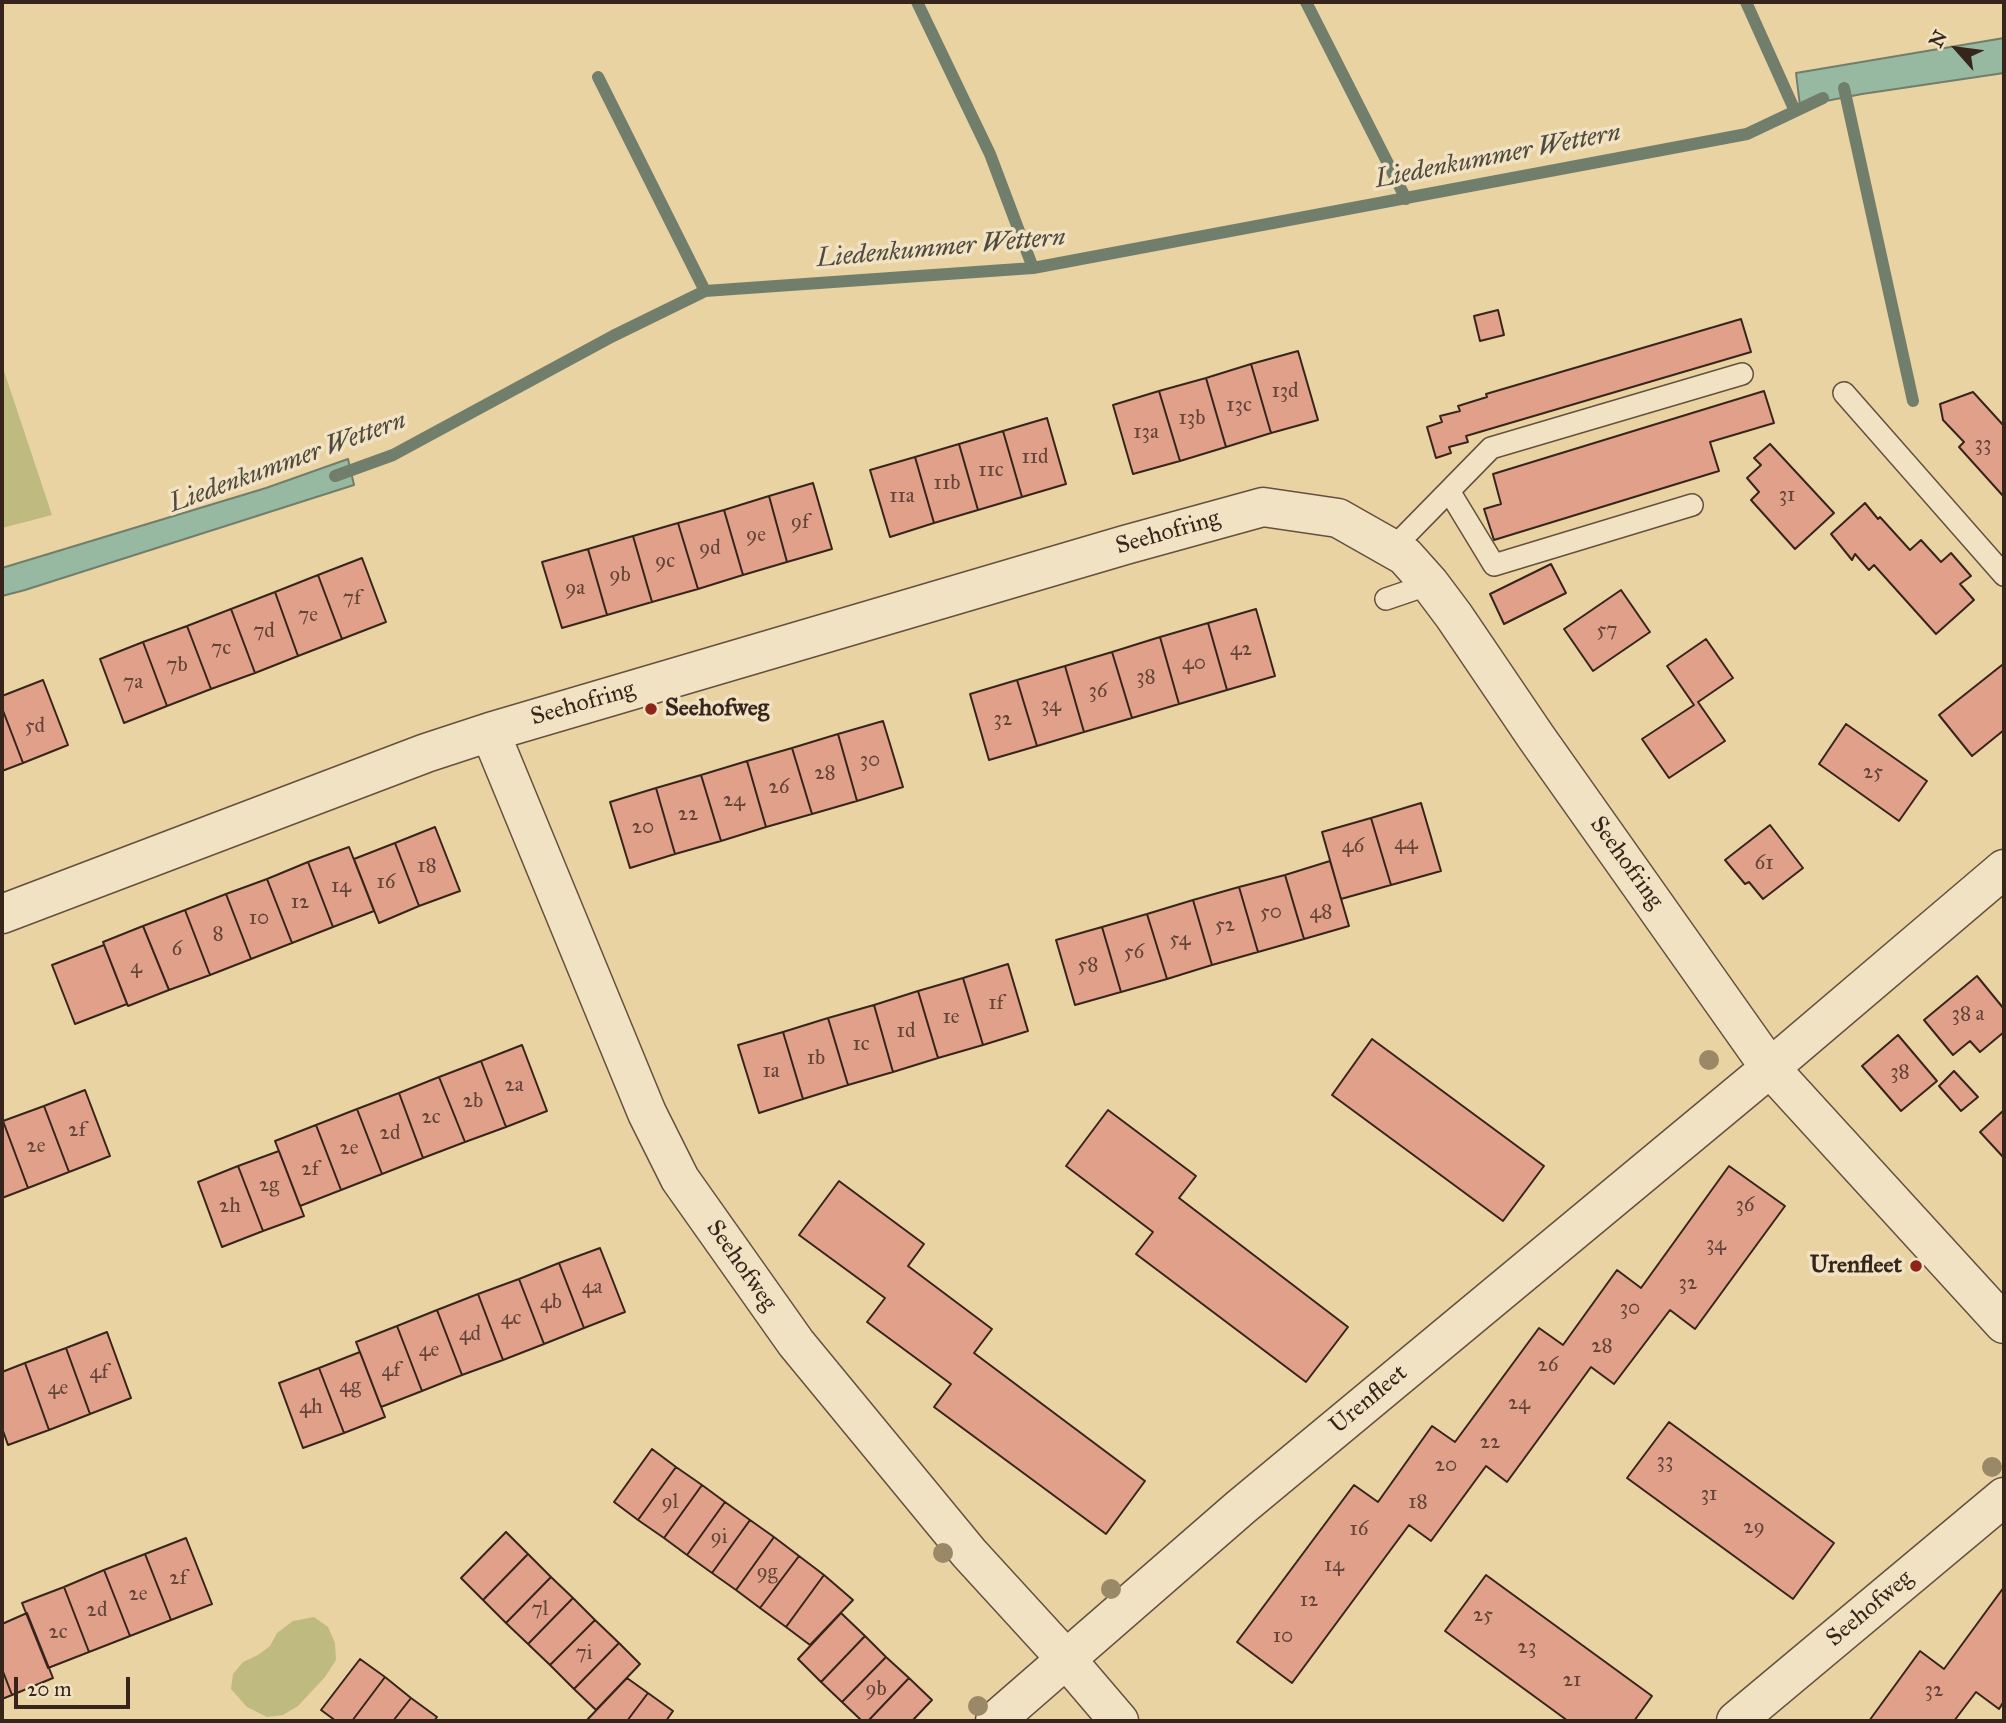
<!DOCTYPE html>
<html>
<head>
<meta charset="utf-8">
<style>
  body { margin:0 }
  #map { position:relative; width:2006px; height:1723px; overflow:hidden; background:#ead3a2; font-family:"IM FELL Great Primer",serif }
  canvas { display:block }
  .frame { position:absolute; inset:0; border:4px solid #37251c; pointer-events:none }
  .north { position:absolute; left:1922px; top:14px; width:70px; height:70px; -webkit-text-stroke:5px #f1e2c3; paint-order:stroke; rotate:298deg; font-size:19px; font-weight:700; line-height:28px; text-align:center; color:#37251c }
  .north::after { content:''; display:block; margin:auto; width:24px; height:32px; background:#37251c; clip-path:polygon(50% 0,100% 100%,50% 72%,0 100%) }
  .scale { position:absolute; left:14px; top:1677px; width:116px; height:32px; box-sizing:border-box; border:4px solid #37251c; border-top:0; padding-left:9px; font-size:21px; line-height:24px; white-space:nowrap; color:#37251c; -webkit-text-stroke:5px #f1e2c3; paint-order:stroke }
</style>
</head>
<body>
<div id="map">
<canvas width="2006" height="1723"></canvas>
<div class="frame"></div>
<div class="north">N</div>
<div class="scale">20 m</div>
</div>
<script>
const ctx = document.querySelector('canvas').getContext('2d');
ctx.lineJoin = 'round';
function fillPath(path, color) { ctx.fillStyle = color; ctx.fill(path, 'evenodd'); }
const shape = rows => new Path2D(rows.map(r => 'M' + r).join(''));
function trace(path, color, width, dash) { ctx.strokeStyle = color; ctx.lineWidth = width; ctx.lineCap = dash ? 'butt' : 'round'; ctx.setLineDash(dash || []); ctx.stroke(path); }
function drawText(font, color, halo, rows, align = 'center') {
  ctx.font = font + ' "IM FELL Great Primer",serif'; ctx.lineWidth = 7; ctx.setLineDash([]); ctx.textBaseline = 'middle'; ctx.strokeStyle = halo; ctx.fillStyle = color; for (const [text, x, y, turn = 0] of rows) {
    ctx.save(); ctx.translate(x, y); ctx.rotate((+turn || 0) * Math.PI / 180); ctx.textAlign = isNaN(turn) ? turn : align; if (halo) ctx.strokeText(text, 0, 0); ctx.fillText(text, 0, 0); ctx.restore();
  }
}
fillPath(shape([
  [2,365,52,515,2,528],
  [314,1617,328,1627,335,1643,336,1660,325,1677,298,1706,283,1715,267,1717,247,1707,231,1689,233,1674,243,1662,258,1655,270,1646,277,1633,293,1621]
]), '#bfba7f');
const water = shape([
  [2004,38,2004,73,1862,94,1800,106,1796,73,2004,38],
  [348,459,354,485,25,590,2,596,2,568,266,488,348,459]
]);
fillPath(water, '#98b9a1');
trace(water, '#717e6c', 2);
trace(shape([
  [917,2,990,154,1033,268],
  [1306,2,1406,199],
  [1746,2,1795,111],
  [598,77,705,291],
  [1844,88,1913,401],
  [335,476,393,455,613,336,705,291,1033,268,1747,134,1823,98]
]), '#717e6c', 12);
const building = shape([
  [1498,310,1504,335,1480,341,1474,316,1498,310],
  [1741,319,1751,352,1466,436,1468,442,1449,447,1451,453,1436,458,1427,427,1442,422,1440,416,1460,411,1458,406,1487,397,1486,394,1741,319],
  [1298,351,1318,420,1271,433,1251,364,1298,351],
  [1251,364,1271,433,1226,447,1206,378,1251,364],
  [1206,378,1226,447,1180,461,1159,391,1206,378],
  [1159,391,1180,461,1133,474,1113,405,1159,391],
  [1764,391,1774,423,1710,442,1719,471,1494,540,1484,509,1501,504,1493,474,1764,391],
  [1973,392,2004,426,2004,497,1959,447,1964,442,1943,420,1940,404,1973,392],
  [1047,418,1066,484,1022,497,1003,431,1047,418],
  [1003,431,1022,497,978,510,959,444,1003,431],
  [959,444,978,510,934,523,915,457,959,444],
  [1770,444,1834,513,1795,549,1751,500,1759,492,1747,478,1761,465,1754,458,1770,444],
  [915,457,934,523,890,537,870,470,915,457],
  [813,483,832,549,787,562,769,496,813,483],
  [769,496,787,562,743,575,724,510,769,496],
  [1865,503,1878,519,1880,517,1910,550,1921,540,1941,562,1951,553,1971,576,1960,584,1974,600,1936,634,1874,565,1869,570,1855,554,1852,560,1831,534,1865,503],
  [724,510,743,575,698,589,678,523,724,510],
  [678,523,698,589,652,602,633,536,678,523],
  [633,536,652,602,607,615,588,549,633,536],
  [588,549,607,615,562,628,542,562,588,549],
  [362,558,386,622,342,639,318,575,362,558],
  [1551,564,1566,593,1504,624,1490,594,1551,564],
  [318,575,342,639,298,656,275,592,318,575],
  [1621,590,1650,632,1593,671,1564,629,1621,590],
  [275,592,298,656,255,673,231,609,275,592],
  [231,609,255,673,211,689,187,626,231,609],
  [1256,609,1275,676,1227,690,1208,623,1256,609],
  [1208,623,1227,690,1179,704,1160,637,1208,623],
  [187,626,211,689,167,706,143,642,187,626],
  [1160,637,1179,704,1132,718,1112,652,1160,637],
  [1706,639,1733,678,1698,702,1725,741,1669,778,1642,739,1694,705,1667,666,1706,639],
  [143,642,167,706,124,723,100,659,143,642],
  [1112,652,1132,718,1084,732,1065,666,1112,652],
  [2002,665,2004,666,2004,730,1972,756,1939,715,2002,665],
  [1065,666,1084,732,1037,746,1017,680,1065,666],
  [43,680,68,745,23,763,2,708,2,696,43,680],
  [1017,680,1037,746,989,760,970,694,1017,680],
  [2,708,23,763,2,771,2,708],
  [883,721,903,787,857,801,838,734,883,721],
  [1846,724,1927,781,1899,821,1819,764,1846,724],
  [838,734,857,801,812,814,792,748,838,734],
  [792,748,812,814,766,827,747,761,792,748],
  [747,761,766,827,721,841,701,775,747,761],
  [701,775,721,841,675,854,656,788,701,775],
  [656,788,675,854,630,868,610,802,656,788],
  [1421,803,1441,871,1391,885,1371,818,1421,803],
  [1371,818,1391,885,1341,899,1322,832,1371,818],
  [1770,825,1803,868,1763,899,1749,882,1745,884,1725,860,1770,825],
  [435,827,460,891,419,906,395,843,435,827],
  [395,843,419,906,379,923,354,859,395,843],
  [349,847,374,911,333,927,308,862,349,847],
  [1330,861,1349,926,1304,939,1285,875,1330,861],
  [308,862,333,927,292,943,267,879,308,862],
  [1285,875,1304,939,1258,952,1239,887,1285,875],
  [267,879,292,943,251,959,226,894,267,879],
  [1239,887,1258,952,1212,965,1193,900,1239,887],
  [226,894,251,959,210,975,185,910,226,894],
  [1193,900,1212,965,1167,979,1147,914,1193,900],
  [185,910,210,975,169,990,143,926,185,910],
  [1147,914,1167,979,1121,992,1102,927,1147,914],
  [143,926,169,990,128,1006,103,942,143,926],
  [1102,927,1121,992,1075,1005,1056,940,1102,927],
  [104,945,127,1004,75,1024,52,965,104,945],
  [1008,964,1028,1031,983,1045,963,978,1008,964],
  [1977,976,2004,1009,2004,1032,1980,1052,1970,1041,1953,1055,1924,1020,1977,976],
  [963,978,983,1045,938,1058,918,991,963,978],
  [918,991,938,1058,893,1072,874,1005,918,991],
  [874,1005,893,1072,848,1085,828,1018,874,1005],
  [828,1018,848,1085,803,1099,783,1032,828,1018],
  [783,1032,803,1099,759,1113,738,1045,783,1032],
  [1898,1035,1937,1081,1901,1111,1862,1066,1898,1035],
  [1372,1039,1544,1166,1503,1221,1332,1095,1372,1039],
  [522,1045,547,1111,506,1127,481,1061,522,1045],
  [481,1061,506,1127,465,1142,439,1077,481,1061],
  [1954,1071,1978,1097,1961,1111,1939,1086,1954,1071],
  [439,1077,465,1142,423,1158,399,1093,439,1077],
  [85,1090,110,1156,69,1172,44,1106,85,1090],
  [399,1093,423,1158,382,1174,357,1109,399,1093],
  [44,1106,69,1172,28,1188,3,1121,44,1106],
  [357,1109,382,1174,341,1190,316,1125,357,1109],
  [1108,1110,1196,1176,1179,1198,1348,1327,1306,1382,1136,1254,1153,1232,1066,1166,1108,1110],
  [2004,1110,2004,1158,1980,1132,2004,1110],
  [3,1121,28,1188,2,1198,2,1122,3,1121],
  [316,1125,341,1190,300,1206,275,1141,316,1125],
  [279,1151,304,1216,263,1231,238,1166,279,1151],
  [238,1166,263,1231,222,1247,198,1182,238,1166],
  [1729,1166,1785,1206,1695,1329,1670,1310,1614,1384,1591,1367,1507,1482,1486,1466,1431,1541,1409,1525,1292,1683,1237,1642,1354,1485,1378,1502,1432,1426,1455,1442,1539,1328,1563,1345,1617,1270,1641,1288,1729,1166],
  [839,1181,924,1244,908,1266,992,1329,974,1353,1145,1481,1106,1534,934,1407,951,1384,867,1322,885,1298,799,1235,839,1181],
  [600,1248,625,1312,584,1328,559,1263,600,1248],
  [559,1263,584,1328,544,1344,519,1279,559,1263],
  [519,1279,544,1344,503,1360,478,1294,519,1279],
  [478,1294,503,1360,462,1375,437,1310,478,1294],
  [437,1310,462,1375,422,1391,397,1326,437,1310],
  [397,1326,422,1391,381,1407,356,1342,397,1326],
  [107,1332,131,1398,90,1414,66,1348,107,1332],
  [66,1348,90,1414,49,1430,25,1363,66,1348],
  [360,1352,385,1417,344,1433,319,1368,360,1352],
  [25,1363,49,1430,8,1445,2,1428,2,1372,25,1363],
  [319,1368,344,1433,303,1448,279,1383,319,1368],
  [1669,1422,1834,1543,1793,1599,1627,1478,1669,1422],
  [652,1449,676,1467,638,1520,614,1502,652,1449],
  [676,1467,702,1485,664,1538,638,1520,676,1467],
  [702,1485,725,1502,687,1555,664,1538,702,1485],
  [725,1502,750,1520,712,1573,687,1555,725,1502],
  [750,1520,774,1537,736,1590,712,1573,750,1520],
  [506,1532,528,1554,483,1600,461,1578,506,1532],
  [774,1537,799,1556,760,1608,736,1590,774,1537],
  [186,1538,212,1604,171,1620,145,1554,186,1538],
  [145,1554,171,1620,130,1636,104,1570,145,1554],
  [528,1554,551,1577,506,1623,483,1600,528,1554],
  [799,1556,824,1575,786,1627,760,1608,799,1556],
  [104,1570,130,1636,89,1652,64,1587,104,1570],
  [824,1575,853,1600,810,1645,786,1627,824,1575],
  [1486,1575,1652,1696,1634,1721,1568,1721,1445,1631,1486,1575],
  [551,1577,573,1598,528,1644,506,1623,551,1577],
  [64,1587,89,1652,48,1668,22,1603,64,1587],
  [2004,1587,2004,1701,1999,1709,1976,1692,1954,1721,1869,1721,1920,1651,1944,1669,2004,1587],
  [573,1598,595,1620,550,1665,528,1644,573,1598],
  [27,1613,53,1678,12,1695,2,1669,2,1624,27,1613],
  [841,1613,865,1636,821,1682,798,1659,841,1613],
  [595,1620,619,1643,574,1689,550,1665,595,1620],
  [865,1636,886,1657,842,1702,821,1682,865,1636],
  [619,1643,640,1664,596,1710,574,1689,619,1643],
  [886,1657,909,1678,868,1721,862,1721,842,1702,886,1657],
  [360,1659,385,1677,352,1721,336,1721,321,1710,360,1659],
  [2,1669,12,1695,2,1699,2,1669],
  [385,1677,411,1698,393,1721,352,1721,385,1677],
  [627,1678,648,1693,627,1721,586,1721,627,1678],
  [909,1678,932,1700,912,1721,868,1721,909,1678],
  [648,1693,673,1711,666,1721,627,1721,648,1693],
  [411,1698,437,1717,434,1721,393,1721,411,1698]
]);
fillPath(building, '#e1a08a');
trace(building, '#37251c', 2);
const service = shape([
  [1844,393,2004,575],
  [1449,491,1494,565,1692,505],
  [1392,549,1491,448,1742,374],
  [1386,599,1430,584]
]);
const minor = shape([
  [490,732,647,1113,680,1179,796,1343,969,1553,1066,1659,1119,1721],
  [2,914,426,753,490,732,1125,545,1263,507,1338,518,1405,556,1430,584,1454,616,1536,737,1770,1068,2004,1324],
  [995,1721,1241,1507,1770,1068,2004,869],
  [1736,1721,2004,1497]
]);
trace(service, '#64503e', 24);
trace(minor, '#64503e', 41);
trace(service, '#f1e2c3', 21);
trace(minor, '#f1e2c3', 38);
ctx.fillStyle = '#9a8866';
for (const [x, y] of [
  [1709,1060],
  [1992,1467],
  [943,1553],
  [1111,1589],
  [978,1706]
]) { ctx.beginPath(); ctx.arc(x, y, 10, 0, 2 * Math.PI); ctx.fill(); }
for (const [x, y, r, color] of [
  [651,709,7,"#8f2418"],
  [1916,1266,7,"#8f2418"]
]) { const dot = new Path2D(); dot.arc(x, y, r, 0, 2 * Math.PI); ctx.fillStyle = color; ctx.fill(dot); trace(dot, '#f1e2c3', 2.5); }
drawText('21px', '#624438', null, [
  ["13d",1285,392],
  ["13c",1239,406],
  ["13b",1192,419],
  ["13a",1146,433],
  ["33",1983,445],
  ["11d",1035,458],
  ["11c",991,471],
  ["11b",947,484],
  ["31",1787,496],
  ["11a",902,497],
  ["9f",800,523],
  ["9e",756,536],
  ["9d",710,549],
  ["9c",665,562],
  ["9b",620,576],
  ["9a",575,589],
  ["7f",352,599],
  ["7e",308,616],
  ["57",1607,631],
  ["7d",264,632],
  ["7c",221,649],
  ["42",1241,650],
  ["40",1194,664],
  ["7b",177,666],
  ["38",1146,678],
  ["7a",133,683],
  ["36",1098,692],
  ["34",1051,706],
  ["32",1003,720],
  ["5d",35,727],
  ["30",870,761],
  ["25",1873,773],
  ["28",825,774],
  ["26",779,788],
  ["24",734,801],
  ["22",688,815],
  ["20",643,828],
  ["44",1406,844],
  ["46",1353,847],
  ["61",1764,864],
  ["18",427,867],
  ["16",386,883],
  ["14",341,887],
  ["12",300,903],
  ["50",1271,913],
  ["48",1321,913],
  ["10",259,919],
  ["52",1225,926],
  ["8",218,935],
  ["54",1180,940],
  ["6",177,950],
  ["56",1134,953],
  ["58",1088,966],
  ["4",136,968],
  ["1f",996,1004],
  ["38 a",1968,1015],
  ["1e",951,1018],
  ["1d",906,1032],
  ["1c",861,1045],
  ["1b",816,1059],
  ["1a",771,1072],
  ["38",1900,1073],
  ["2a",514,1086],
  ["2b",473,1102],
  ["2c",431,1118],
  ["2f",77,1131],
  ["2d",390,1134],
  ["2e",36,1147],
  ["2e",349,1149],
  ["2f",310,1170],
  ["2g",269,1186],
  ["36",1745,1206],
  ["2h",230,1207],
  ["34",1716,1245],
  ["32",1688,1284],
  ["4a",592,1288],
  ["4b",551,1303],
  ["30",1630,1309],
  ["4c",511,1319],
  ["4d",470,1335],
  ["28",1602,1347],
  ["4e",429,1351],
  ["26",1548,1366],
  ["4f",391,1371],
  ["4f",99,1373],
  ["4g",350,1387],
  ["4e",58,1389],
  ["24",1519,1404],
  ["4h",311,1408],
  ["22",1490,1443],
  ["33",1665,1462],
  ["20",1446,1466],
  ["31",1709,1495],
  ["9l",670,1503],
  ["18",1418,1503],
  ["29",1754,1528],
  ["16",1359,1530],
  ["9i",719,1538],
  ["14",1334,1566],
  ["9g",767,1573],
  ["2f",178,1579],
  ["2e",138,1595],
  ["12",1309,1601],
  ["7l",540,1610],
  ["2d",97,1611],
  ["25",1483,1616],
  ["2c",58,1633],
  ["10",1283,1637],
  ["23",1527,1648],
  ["7i",584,1654],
  ["21",1572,1681],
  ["9b",876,1690],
  ["32",1934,1691]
]);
drawText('24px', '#37251c', '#f1e2c3', [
  ["Seehofring",1168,533,-16],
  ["Seehofring",583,704,-16],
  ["Seehofring",1626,863,54],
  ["Seehofweg",741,1266,55],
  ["Urenfleet",1369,1400,-40],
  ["Seehofweg",1870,1609,-40]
]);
drawText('bold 24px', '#37251c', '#f1e2c3', [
  ["Seehofweg",665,709],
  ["Urenfleet",1902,1266,"right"]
], 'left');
drawText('italic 26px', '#4f4a3d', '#f1e2c3', [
  ["Liedenkummer Wettern",1498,157,-11],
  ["Liedenkummer Wettern",941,249,-5],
  ["Liedenkummer Wettern",288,463,-20]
]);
</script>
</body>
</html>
